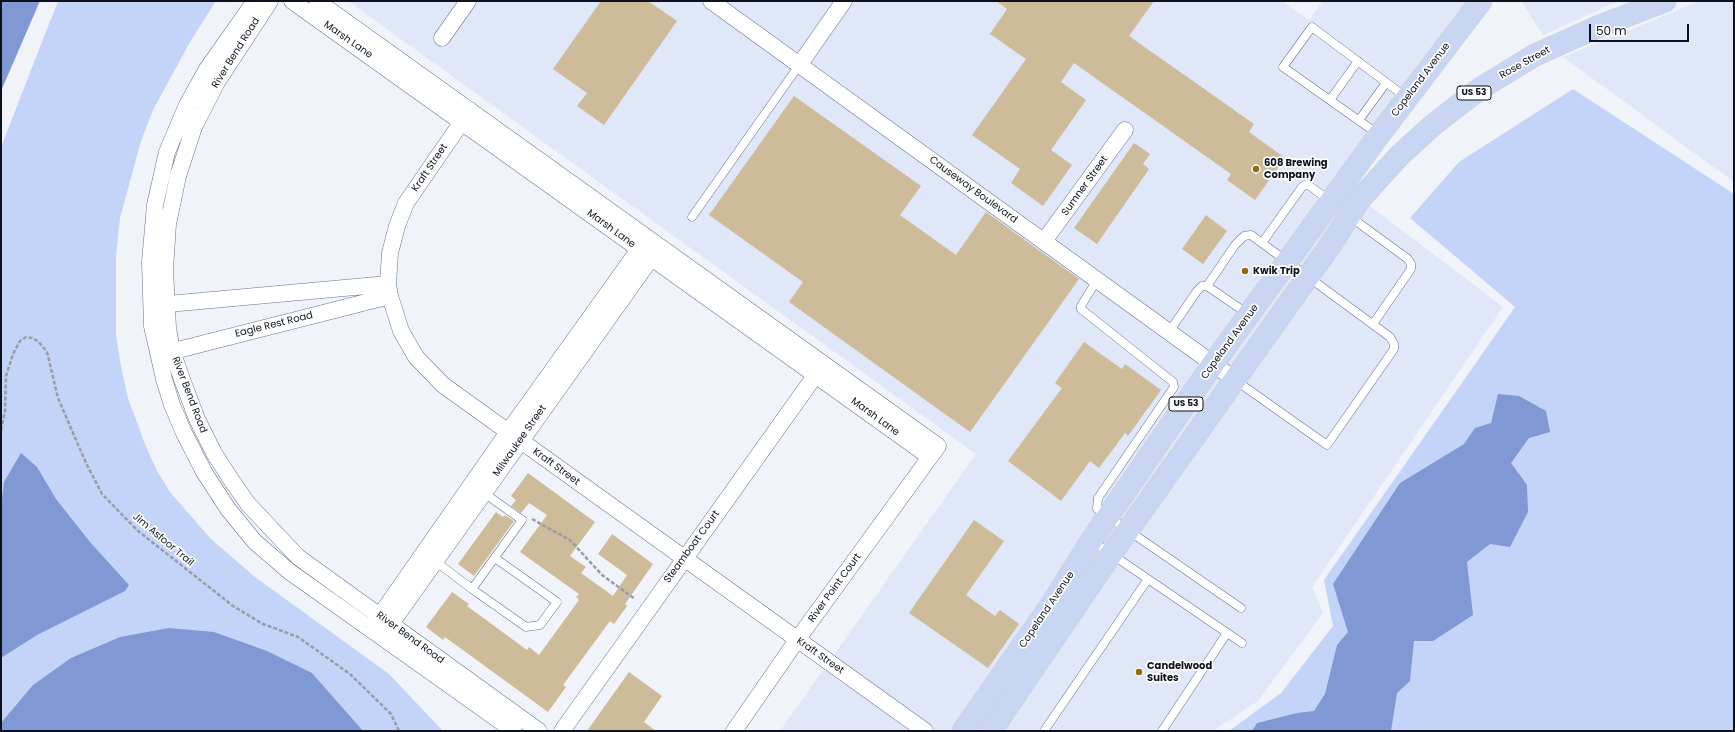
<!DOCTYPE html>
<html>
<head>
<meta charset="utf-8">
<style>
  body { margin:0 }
  #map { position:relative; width:1735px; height:732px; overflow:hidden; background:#f0f3fa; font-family:Poppins,sans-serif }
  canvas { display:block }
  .frame { position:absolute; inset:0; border:2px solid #0d111d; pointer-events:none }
  .scale { position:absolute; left:1589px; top:24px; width:100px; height:18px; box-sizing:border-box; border:2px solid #0d111d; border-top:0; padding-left:5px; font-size:12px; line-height:14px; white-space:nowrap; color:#0d111d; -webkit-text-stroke:3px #fff; paint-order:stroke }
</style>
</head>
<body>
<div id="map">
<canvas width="1735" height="732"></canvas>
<div class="frame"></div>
<div class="scale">50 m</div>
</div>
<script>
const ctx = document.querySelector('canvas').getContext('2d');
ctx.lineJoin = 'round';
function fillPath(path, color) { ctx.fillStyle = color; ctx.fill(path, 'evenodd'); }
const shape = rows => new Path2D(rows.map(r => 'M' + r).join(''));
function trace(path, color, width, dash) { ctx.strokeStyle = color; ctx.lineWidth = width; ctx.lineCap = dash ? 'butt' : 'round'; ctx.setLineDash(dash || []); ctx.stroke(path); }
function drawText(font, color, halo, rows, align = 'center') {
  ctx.font = font + ' Poppins,sans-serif'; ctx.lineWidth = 3.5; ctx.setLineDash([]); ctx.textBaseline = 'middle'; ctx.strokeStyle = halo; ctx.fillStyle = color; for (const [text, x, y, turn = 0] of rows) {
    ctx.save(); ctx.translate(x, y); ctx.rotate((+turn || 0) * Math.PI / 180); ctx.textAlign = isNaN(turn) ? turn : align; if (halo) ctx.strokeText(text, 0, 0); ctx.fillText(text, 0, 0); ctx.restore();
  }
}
fillPath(shape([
  [348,1,1282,1,1309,20,1323,1,1481,1,1341,184,1503,307,1312,587,1323,613,1258,701,1213,731,780,731,976,454],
  [1521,1,1618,1,1543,35],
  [1700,1,1734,1,1734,182,1563,57]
]), '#e0e7f8');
fillPath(shape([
  [58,1,216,1,190,42,153,110,141,141,120,218,116,255,116,335,121,366,128,398,145,444,156,469,170,492,211,539,255,577,389,674,443,731,1,731,1,147],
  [1573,89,1734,194,1734,731,1229,731,1281,693,1333,626,1324,580,1515,307,1410,218,1459,162]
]), '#c4d4f8');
fillPath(shape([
  [1,1,40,1,1,91],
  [1498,394,1519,396,1546,411,1550,432,1529,438,1511,463,1527,485,1528,512,1510,547,1490,544,1467,562,1473,615,1433,641,1414,641,1410,681,1397,693,1391,731,1252,731,1257,723,1297,713,1314,711,1325,694,1337,645,1348,632,1333,584,1400,483,1464,444,1475,428,1491,423],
  [21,453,37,467,56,499,90,542,129,585,125,591,37,635,1,658,1,506,4,482],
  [169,628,214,632,267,651,312,673,363,731,1,731,1,723,33,685,71,658,120,637]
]), '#8099d4');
fillPath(shape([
  [601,1,648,1,677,21,604,125,577,106,587,93,553,69],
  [996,1,1154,1,1129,36,1254,124,1249,132,1285,158,1255,200,1227,180,1231,174,1074,63,1061,82,1086,100,1051,150,1072,165,1043,206,1011,183,1020,169,972,135,1026,59,990,34,1007,9],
  [794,96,921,186,900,215,956,255,986,212,1079,279,970,432,789,302,803,282,709,215],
  [1134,143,1150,154,1143,164,1149,169,1097,244,1074,228],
  [1206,215,1227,231,1203,264,1182,249],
  [1084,342,1122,369,1125,364,1161,390,1128,436,1125,433,1099,468,1090,461,1061,501,1008,461,1062,388,1055,383],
  [528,473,595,522,570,556,586,567,581,573,613,596,627,575,598,554,612,534,653,564,625,604,627,606,614,624,610,621,563,685,566,687,548,712,445,637,443,640,426,627,452,592,469,604,467,606,527,650,529,647,539,655,579,600,576,597,579,594,520,552,547,515,529,503,521,513,511,506,516,500,511,496],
  [496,512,503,517,505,515,514,521,474,576,458,564],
  [974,520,1004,541,966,595,995,616,1000,610,1019,624,988,668,909,613],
  [629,672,662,696,644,722,656,731,587,731]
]), '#cdbb9a');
const service = shape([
  [1330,100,1358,61],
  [1359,120,1386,83],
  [1378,134,1283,67,1312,27,1407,98],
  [1349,216,1408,259,1411,264,1411,269,1373,324],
  [692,217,800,64],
  [1262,243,1302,187,1307,184,1330,201],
  [1097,280,1081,306,1081,309,1173,382,1174,387,1098,498,1097,509,1241,608],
  [1207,286,1235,245,1244,236,1251,235,1390,337,1394,344,1394,349,1327,445,1235,380],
  [1169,332,1197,291,1202,286,1207,286,1248,314],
  [1092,541,1242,643],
  [435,561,472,589,522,520,484,493],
  [472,589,526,627,540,625,557,602,495,558],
  [1044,731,1148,579],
  [1162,731,1227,633]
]);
const minor = shape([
  [255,1,207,69,187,105,167,152,155,205,150,262,152,326,164,379,172,405,184,433,204,472,228,509,255,542,290,572,514,731],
  [270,1,217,82,194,127,178,176,168,224,165,269,168,328,172,351,183,382,197,419,214,453,230,478,248,504,298,557,539,731],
  [292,1,930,457],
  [317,1,938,446,797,640,734,731],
  [711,1,1234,379],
  [442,38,468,1],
  [800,64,844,1],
  [470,110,406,203,397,226,390,253,388,284,390,296,401,331,416,357,443,385,925,731],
  [1044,241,1125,130],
  [157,305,388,284],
  [162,354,390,296],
  [374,624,508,432,645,241],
  [385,632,657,250],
  [562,731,822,366]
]);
const trunk = shape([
  [963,731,1053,602,1091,541,1213,364,1376,139,1481,1],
  [991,731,1111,554,1329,247,1360,199,1400,155,1433,125,1481,88,1535,55,1600,26,1665,1]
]);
trace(service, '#667391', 9);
trace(minor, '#667391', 17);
trace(trunk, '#cfcfd2', 23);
trace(shape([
  [1,430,5,411,6,376,13,354,20,341,26,337,32,338,38,341,47,352,58,398,86,463,102,494,138,531,233,606,263,624,298,637,350,674,391,714,399,731],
  [532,519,570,540,602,575,635,599]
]), '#999ca5', 2.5, [4, 2]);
trace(service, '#fff', 8);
trace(minor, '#fff', 16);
trace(trunk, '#c8d6f4', 22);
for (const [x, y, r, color] of [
  [1256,169,4,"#906b11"],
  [1245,271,4,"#906b11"],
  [1139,672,4,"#906b11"]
]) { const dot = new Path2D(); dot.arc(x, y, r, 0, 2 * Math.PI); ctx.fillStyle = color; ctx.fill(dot); trace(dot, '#fff', 1.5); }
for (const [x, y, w] of [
  [1474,93,34],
  [1186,404,34]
]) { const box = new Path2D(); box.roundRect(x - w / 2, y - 7, w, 14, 3); ctx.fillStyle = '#fff'; ctx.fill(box); trace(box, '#0d111d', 1); }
drawText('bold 9px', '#0d111d', null, [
  ["US 53",1474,93],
  ["US 53",1186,404]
]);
drawText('10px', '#0d111d', '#fff', [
  ["Marsh Lane",348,40,35],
  ["River Bend Road",236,53,-58],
  ["Rose Street",1525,63,-29],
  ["Copeland Avenue",1421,80,-53],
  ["Kraft Street",430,168,-56],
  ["Sumner Street",1085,186,-54],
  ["Causeway Boulevard",973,190,36],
  ["Marsh Lane",611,229,36],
  ["Eagle Rest Road",274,325,-14],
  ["Copeland Avenue",1230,342,-54],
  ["River Bend Road",189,395,69],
  ["Marsh Lane",875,417,36],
  ["Milwaukee Street",520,441,-55],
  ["Kraft Street",556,467,36],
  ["Jim Asfoor Trail",163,540,40],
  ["Steamboat Court",692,547,-54],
  ["River Point Court",835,588,-54],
  ["Copeland Avenue",1047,610,-56],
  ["River Bend Road",410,638,36],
  ["Kraft Street",820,656,35]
]);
drawText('bold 10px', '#0d111d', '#fff', [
  ["608 Brewing",1264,163],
  ["Company",1264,175],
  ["Kwik Trip",1253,271],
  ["Candelwood",1147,666],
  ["Suites",1147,678]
], 'left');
</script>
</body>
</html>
